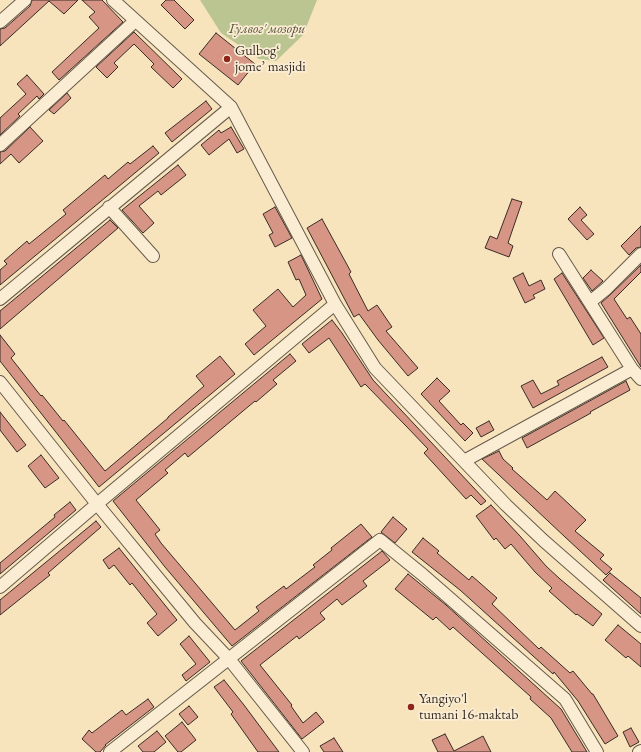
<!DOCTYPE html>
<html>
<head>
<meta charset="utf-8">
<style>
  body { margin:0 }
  canvas { display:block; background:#f8e4bc }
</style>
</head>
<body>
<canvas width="641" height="752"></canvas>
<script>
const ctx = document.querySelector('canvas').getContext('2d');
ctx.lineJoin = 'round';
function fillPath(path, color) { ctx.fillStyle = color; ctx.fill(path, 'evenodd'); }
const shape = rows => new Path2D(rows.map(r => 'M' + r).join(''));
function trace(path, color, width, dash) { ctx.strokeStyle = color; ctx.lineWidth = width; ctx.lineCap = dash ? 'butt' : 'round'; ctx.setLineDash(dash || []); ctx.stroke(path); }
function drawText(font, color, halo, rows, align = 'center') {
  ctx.font = font + ' "EB Garamond",serif'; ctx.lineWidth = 3.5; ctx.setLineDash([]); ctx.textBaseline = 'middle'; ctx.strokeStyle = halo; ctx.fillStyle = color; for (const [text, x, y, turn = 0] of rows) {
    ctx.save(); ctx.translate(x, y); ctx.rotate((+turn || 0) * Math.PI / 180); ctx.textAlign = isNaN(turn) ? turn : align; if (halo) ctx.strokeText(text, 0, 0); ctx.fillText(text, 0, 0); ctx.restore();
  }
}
fillPath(shape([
  [200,0,317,0,303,35,276,61,259,59,221,33]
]), '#bbc592');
const building = shape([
  [32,0,78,0,64,14,49,1,0,46,0,29,5,28,30,6,32,0],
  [82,0,102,0,123,22,59,80,52,72,99,28,89,17,95,12,82,0],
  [166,0,174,0,194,20,185,29,161,5,166,0],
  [134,32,182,79,173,88,151,67,154,64,134,44,114,63,118,67,107,78,96,67,134,32],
  [216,33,255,64,238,85,199,54,216,33],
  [27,75,44,94,39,99,37,96,18,114,20,116,0,135,0,118,26,94,17,84,27,75],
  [67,93,71,98,54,114,49,110,67,93],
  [206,101,212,109,172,142,165,133,206,101],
  [30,127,43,141,19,163,11,154,0,164,0,152,5,151,30,127],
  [231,127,244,149,237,153,229,139,209,155,201,145,219,130,221,133,231,127],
  [153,146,159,153,0,285,0,270,7,264,4,261,27,241,29,244,66,214,63,210,105,175,108,179,128,162,130,164,153,146],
  [178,165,186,175,161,195,158,191,139,206,154,223,143,233,122,210,178,165],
  [512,199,522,202,508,243,513,246,509,257,485,248,490,236,497,239,512,199],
  [275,207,292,238,275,247,269,235,273,233,263,214,275,207],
  [580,207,587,215,581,220,594,234,587,240,568,219,580,207],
  [322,219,351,272,349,274,368,311,377,305,392,327,386,331,418,368,408,376,378,340,359,314,354,317,307,228,322,219],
  [110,220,118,228,0,329,0,311,110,220],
  [641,226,641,247,636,248,629,255,621,246,641,226],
  [301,255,322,299,254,355,245,344,266,326,253,310,278,289,293,307,306,295,299,279,296,280,288,262,301,255],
  [641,265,641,272,614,299,627,319,630,317,641,334,641,367,601,303,611,294,641,265],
  [591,270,603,281,592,291,583,278,591,270],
  [523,273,529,286,541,280,545,289,533,295,535,298,525,303,513,278,523,273],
  [562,273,604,338,593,345,554,279,562,273],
  [332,320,342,333,373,380,486,501,481,505,471,495,466,499,424,453,428,449,406,426,365,384,361,387,329,338,309,353,302,344,332,320],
  [0,335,15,354,11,358,41,396,42,395,63,421,64,420,105,471,168,418,168,417,204,386,196,376,220,356,235,374,99,487,0,361,0,335],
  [290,354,296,361,273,380,277,384,256,402,255,401,188,457,185,453,165,470,168,473,136,500,160,530,155,534,161,543,235,630,259,611,256,607,284,586,286,589,315,567,313,565,332,550,331,548,361,524,372,537,232,646,165,567,113,501,290,354],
  [602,357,608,367,533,408,521,386,533,380,541,394,559,385,557,381,602,357],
  [437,378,450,391,439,401,461,425,463,423,473,433,465,441,421,394,437,378],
  [626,381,630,390,590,412,591,413,527,448,522,438,626,381],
  [0,412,26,445,17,452,0,430,0,412],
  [489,421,494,430,481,437,476,428,489,421],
  [499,451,503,459,513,468,512,469,547,500,555,491,586,520,575,531,604,555,600,559,612,569,606,575,565,537,482,459,499,451],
  [41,455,59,478,45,488,28,466,41,455],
  [70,502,76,510,0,574,0,563,55,517,54,515,70,502],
  [491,505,520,536,546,566,560,579,602,614,593,626,577,614,576,615,549,591,552,588,535,572,511,544,505,549,496,538,494,540,476,516,491,505],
  [393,517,407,529,395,543,381,532,393,517],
  [96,521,101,527,48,573,50,575,0,615,0,600,96,521],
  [423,538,439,551,437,553,469,580,472,576,497,598,492,604,539,649,541,647,570,673,573,671,592,694,593,694,618,736,605,744,578,701,554,672,553,674,460,590,412,552,423,538],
  [119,548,177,620,158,636,147,623,157,614,132,583,130,585,114,565,109,569,103,560,119,548],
  [382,551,390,560,363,581,367,586,342,605,337,599,320,613,325,619,299,639,297,636,260,665,292,705,291,706,303,723,316,712,324,722,302,739,241,661,382,551],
  [610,573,641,598,641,614,603,580,610,573],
  [408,574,446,605,561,709,587,752,572,752,551,718,530,699,531,697,453,627,450,630,436,617,433,620,395,589,408,574],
  [618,625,641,644,641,667,628,656,626,658,605,640,618,625],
  [189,636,210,662,186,681,182,675,196,664,180,644,189,636],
  [224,680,244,705,279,752,258,752,231,714,233,712,214,687,224,680],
  [148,699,154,707,105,745,106,745,100,752,96,752,82,739,89,730,92,733,122,710,126,715,148,699],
  [189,706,198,717,188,725,179,714,189,706],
  [182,722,196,740,181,752,178,752,165,736,182,722],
  [631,728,639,742,630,747,623,732,631,728],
  [157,731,166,742,154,752,143,752,138,746,157,731],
  [445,734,454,751,483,736,491,752,438,752,432,740,445,734],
  [334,738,343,752,324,752,320,746,334,738]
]);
fillPath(building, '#d79586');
trace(building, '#382d26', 1);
const minor = shape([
  [113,0,231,107,335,304,375,368,506,505,544,541,641,626],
  [0,22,25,0],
  [0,145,135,21],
  [109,207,153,256],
  [559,254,632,369,641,379],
  [0,299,231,107],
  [590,302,606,289,641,254],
  [0,382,97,504,195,623,229,659,303,752],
  [464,461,632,369],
  [0,587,97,504,335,304],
  [110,752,380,540,423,575,565,699,597,752],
  [639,752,641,751]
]);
trace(minor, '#685b4c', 14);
trace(minor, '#faedd3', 12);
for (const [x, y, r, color] of [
  [227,59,4,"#8f2418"],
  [411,707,4,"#8f2418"]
]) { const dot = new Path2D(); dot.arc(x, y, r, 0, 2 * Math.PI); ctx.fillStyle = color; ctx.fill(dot); trace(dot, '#faedd3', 1.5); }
drawText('italic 14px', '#595341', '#faedd3', [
  ["Гулвог' мозори",267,29]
]);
drawText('14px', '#382d26', '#faedd3', [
  ["Gulbog‘",235,51],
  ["jome’ masjidi",235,67],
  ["Yangiyo'l",419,699],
  ["tumani 16-maktab",419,715]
], 'left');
</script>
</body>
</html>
